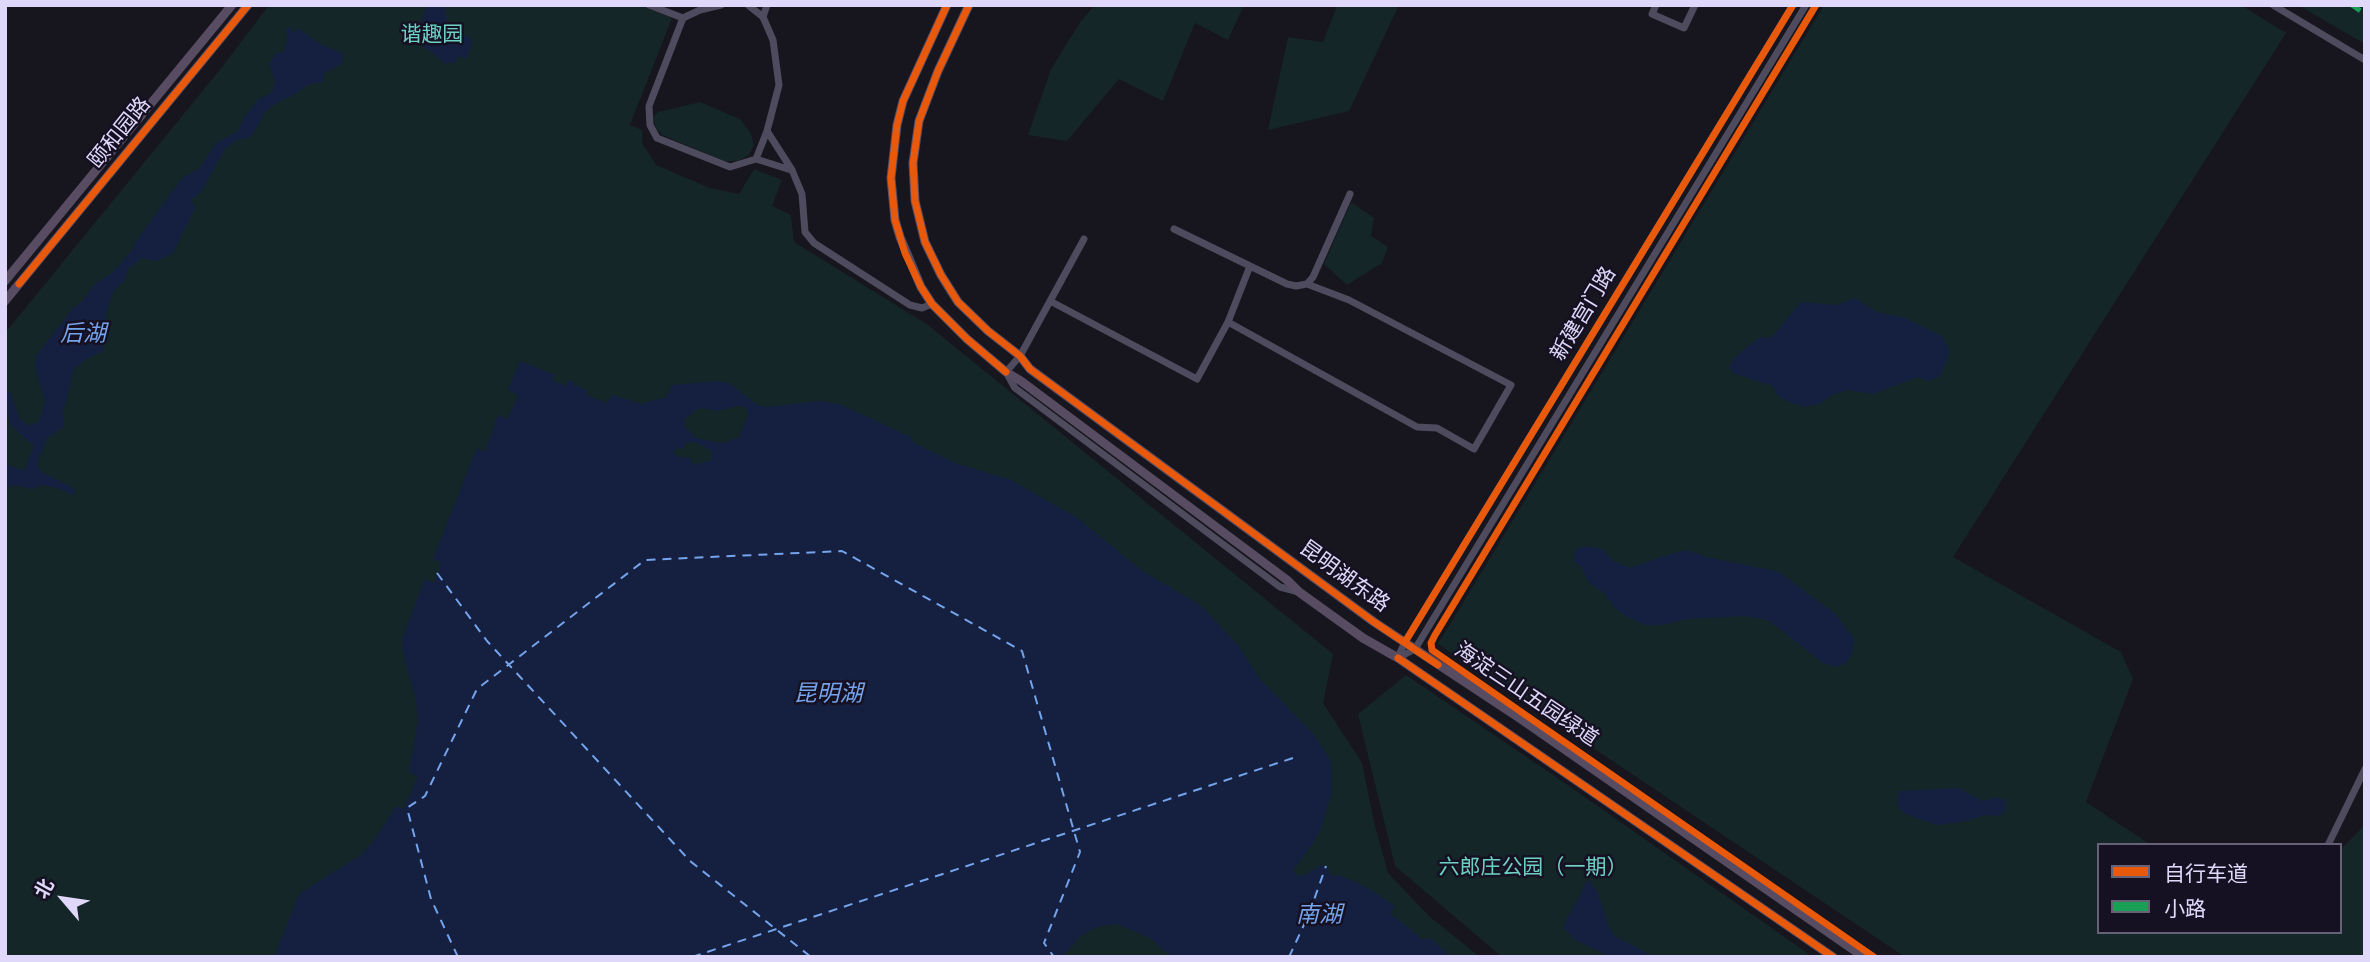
<!DOCTYPE html>
<html>
<head>
<meta charset="utf-8">
<style>
  body { margin:0 }
  #map { position:relative; width:2370px; height:962px; overflow:hidden; background:#17151e; font-family:"Space Grotesk","Noto Sans SC",sans-serif }
  canvas { display:block }
  .frame { position:absolute; inset:0; border:7px solid #e0d8fa; pointer-events:none }
  .legend { position:absolute; left:2097px; top:843px; width:245px; height:91px; box-sizing:border-box; background:#161122; border:2px solid #676178; margin:0; padding:9px 12px; list-style:none; font-size:21px; color:#e0d8fa }
  .legend li { display:flex; align-items:center; gap:14px; height:35px }
  .legend b { width:35px; border:2px solid #676178 }
  .north { position:absolute; left:28px; top:864px; width:70px; height:70px; -webkit-text-stroke:5px #161122; paint-order:stroke; rotate:299deg; font-size:19px; font-weight:700; line-height:28px; text-align:center; color:#e0d8fa }
  .north::after { content:''; display:block; margin:auto; width:24px; height:32px; background:#e0d8fa; clip-path:polygon(50% 0,100% 100%,50% 72%,0 100%) }
</style>
</head>
<body>
<div id="map">
<canvas width="2370" height="962"></canvas>
<div class="frame"></div>
<ul class="legend">
<li><b style="height:9px;background:#e8590c"></b>自行车道</li>
<li><b style="height:9px;background:#1a9f57"></b>小路</li>
</ul>
<div class="north">北</div>
</div>
<script>
const ctx = document.querySelector('canvas').getContext('2d');
ctx.lineJoin = 'round';
function fillPath(path, color) { ctx.fillStyle = color; ctx.fill(path, 'evenodd'); }
const shape = rows => new Path2D(rows.map(r => 'M' + r).join(''));
function trace(path, color, width, dash) { ctx.strokeStyle = color; ctx.lineWidth = width; ctx.lineCap = dash ? 'butt' : 'round'; ctx.setLineDash(dash || []); ctx.stroke(path); }
function drawText(font, color, halo, rows, align = 'center') {
  ctx.font = font + ' "Space Grotesk","Noto Sans SC",sans-serif'; ctx.lineWidth = 5; ctx.setLineDash([]); ctx.textBaseline = 'middle'; ctx.strokeStyle = halo; ctx.fillStyle = color; for (const [text, x, y, turn = 0] of rows) {
    ctx.save(); ctx.translate(x, y); ctx.rotate((+turn || 0) * Math.PI / 180); ctx.textAlign = isNaN(turn) ? turn : align; if (halo) ctx.strokeText(text, 0, 0); ctx.fillText(text, 0, 0); ctx.restore();
  }
}
fillPath(shape([
  [269,5,639,5,672,18,630,125,642,130,642,143,656,165,710,188,739,194,754,169,782,180,772,206,791,215,794,242,928,325,1333,654,1323,703,1362,763,1374,822,1388,873,1430,917,1480,957,5,957,5,333,222,67],
  [1095,5,1244,5,1228,40,1195,23,1163,101,1119,79,1067,141,1028,135,1051,69,1081,21],
  [1337,5,1399,5,1349,111,1268,130,1288,37,1323,42],
  [1824,5,2241,5,2286,33,1953,557,2121,652,2133,679,2086,802,2151,845,2099,845,2099,932,2340,932,2340,850,2365,825,2365,957,1905,957,1438,644],
  [2298,5,2365,5,2365,44],
  [700,102,740,119,750,132,754,144,749,155,738,161,725,161,662,135,656,128,653,117,658,112],
  [1351,202,1374,218,1371,236,1388,247,1382,263,1347,285,1324,264],
  [1406,675,1559,779,1813,957,1502,957,1395,866,1358,714]
]), '#152629');
fillPath(shape([
  [427,5,445,5,447,26,472,39,472,45,466,59,459,56,454,64,449,62,447,65,422,45,418,31],
  [292,27,292,31,297,32,298,28,320,44,344,54,341,65,324,73,322,82,307,85,297,93,275,104,265,112,253,134,248,138,236,140,225,149,201,192,191,200,195,208,173,253,157,261,142,258,128,269,125,280,114,290,106,312,107,334,103,351,86,359,74,369,63,412,64,426,47,439,38,460,38,467,42,472,74,488,74,495,57,488,43,485,32,489,15,485,5,488,5,464,24,471,34,446,10,425,5,387,11,394,19,418,29,426,37,423,42,415,45,400,35,367,36,356,73,308,81,302,96,283,113,272,133,249,135,243,182,178,200,168,216,143,238,131,245,116,258,100,272,92,275,82,269,64,277,52,284,52,287,40,286,29],
  [1855,298,1876,312,1905,318,1942,336,1950,352,1940,376,1929,381,1917,377,1873,394,1847,390,1835,394,1821,403,1806,407,1789,402,1777,395,1773,386,1733,373,1729,367,1735,357,1751,344,1759,338,1772,337,1801,302,1837,305],
  [520,361,555,375,552,380,566,386,569,380,574,382,573,384,587,390,585,394,606,403,613,395,641,404,666,397,672,385,717,381,729,383,757,405,768,407,819,401,839,404,911,437,914,443,958,464,1011,480,1076,517,1141,570,1200,605,1238,645,1259,678,1315,736,1324,750,1331,762,1331,795,1320,831,1311,846,1293,870,1298,876,1307,874,1320,865,1328,867,1330,875,1342,876,1366,887,1395,906,1390,913,1423,940,1430,938,1452,957,1174,957,1163,950,1152,939,1117,924,1097,927,1081,936,1062,957,274,957,298,897,302,892,361,855,376,838,396,806,403,809,418,777,409,772,418,721,416,699,403,653,402,639,425,579,434,583,441,563,433,559,477,448,485,452,498,415,508,419,518,395,508,390],
  [736,406,743,406,747,409,748,415,739,437,724,443,710,441,696,438,685,427,684,420,696,410,702,408,718,411],
  [695,442,709,449,712,452,712,460,693,465,690,458,679,457,673,453,678,447,683,449,685,443],
  [1589,546,1602,549,1613,561,1630,568,1670,554,1687,550,1707,557,1779,572,1834,613,1854,638,1852,654,1846,663,1837,667,1823,663,1768,620,1744,616,1686,619,1662,625,1646,625,1626,616,1615,608,1605,594,1588,582,1582,568,1574,561,1574,553,1578,548],
  [1958,788,1983,801,1997,797,2005,800,2006,810,1999,816,1986,815,1967,821,1938,825,1915,818,1901,811,1897,804,1899,791],
  [1588,879,1598,893,1609,928,1615,936,1654,957,1611,957,1575,940,1563,927]
]), '#151f40');
trace(shape([
  [437,573,487,641,690,861,811,957],
  [458,957,431,899,407,808,425,796,477,689,645,560,842,551,1022,651,1080,852,1044,943,1054,957],
  [692,957,1296,757],
  [1289,957,1309,914,1326,866]
]), '#74a4ec', 2, [9, 7]);
trace(shape([
  [649,5,683,18],
  [721,5,700,10,683,18,649,106,650,125,657,138,730,167,756,159,767,131,779,85,773,40,763,17,748,5],
  [1656,5,1652,14,1684,28,1695,5],
  [2273,5,2365,60],
  [763,17,767,5],
  [767,131,792,170,802,194,805,232,814,243,910,305,922,308,932,304],
  [756,159,791,170],
  [1174,229,1287,284,1296,286,1307,284,1313,277,1350,194],
  [1084,239,1020,356,1006,372,1015,388,1280,587,1299,592],
  [1050,301,1197,379,1228,322,1250,266],
  [1228,322,1417,427,1437,428,1474,449,1511,385,1349,300,1307,284],
  [1398,657,1405,642,1793,5],
  [1398,658,1415,649,1806,5],
  [2328,845,2365,769]
]), '#4e4b5e', 7);
trace(shape([
  [947,5,903,101,897,125,891,178,895,220,900,237,921,287,932,304,967,339,1006,372,1021,381,1287,580,1299,592,1363,638,1398,658,1833,957],
  [969,5,938,71,919,121,913,163,915,201,925,242,941,275,958,302,988,331,1020,356,1030,369,1374,622,1521,719,1864,957],
  [5,281,232,5],
  [5,301,248,5]
]), '#574c62', 9);
trace(shape([
  [2352,5,2365,14]
]), '#1a9f57', 5, [10, 5]);
trace(shape([
  [947,5,903,101,897,125,891,178,895,220,905,253,921,287,932,304,967,339,1006,372],
  [969,5,938,71,919,121,913,163,915,201,925,242,941,275,958,302,988,331,1020,356,1030,369,1374,622,1438,665],
  [1816,5,1435,635,1431,643,1432,650,1874,957],
  [19,284,248,5],
  [1405,642,1793,5],
  [1398,658,1833,957]
]), '#e8590c', 7);
drawText('21px', '#6dd0c4', '#161122', [
  ["谐趣园",432,35],
  ["六郎庄公园（一期）",1533,868]
]);
drawText('21px', '#e0d8fa', '#161122', [
  ["颐和园路",120,133,-51],
  ["新建宫门路",1584,314,-59],
  ["昆明湖东路",1344,577,36],
  ["海淀三山五园绿道",1526,695,34]
]);
drawText('italic 23px', '#74a4ec', '#161122', [
  ["后湖",83,335],
  ["昆明湖",828,695],
  ["南湖",1319,916]
]);
</script>
</body>
</html>
